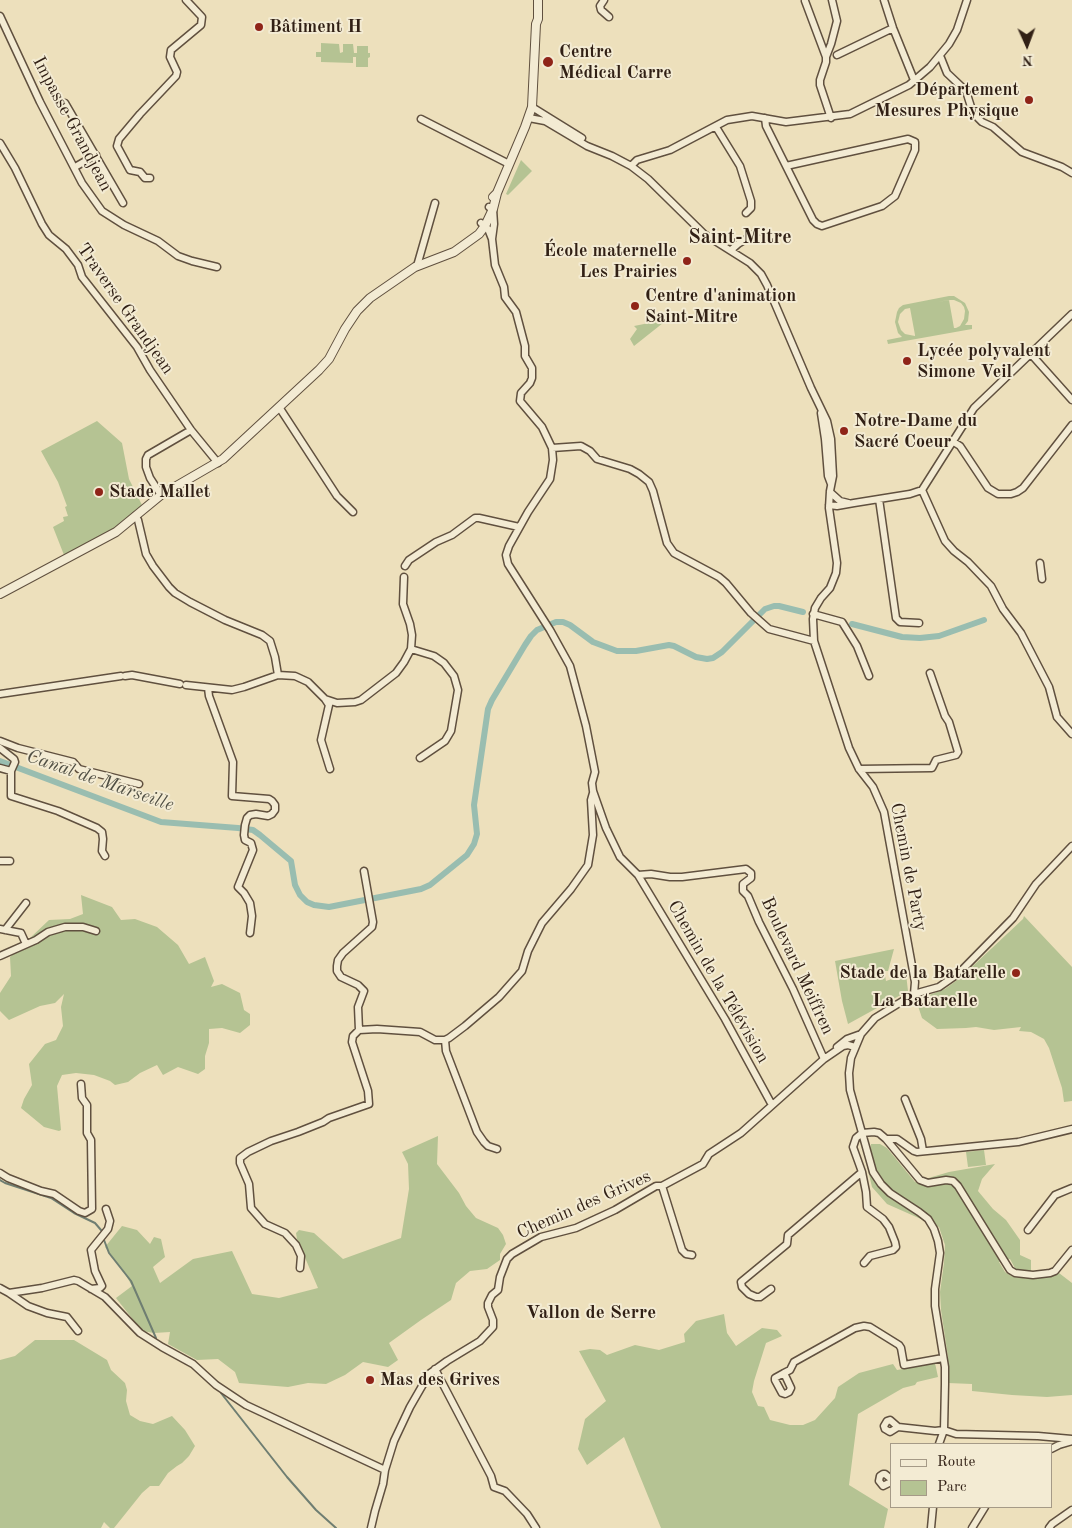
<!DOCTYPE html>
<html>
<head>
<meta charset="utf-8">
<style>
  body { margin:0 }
  #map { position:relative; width:1072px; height:1528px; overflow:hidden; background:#ede0bc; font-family:"Old Standard TT",serif }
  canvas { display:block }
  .legend { position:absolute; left:890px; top:1443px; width:162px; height:65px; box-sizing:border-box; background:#f3ebd3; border:1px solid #a59a87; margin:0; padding:6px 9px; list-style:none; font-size:15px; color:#312015 }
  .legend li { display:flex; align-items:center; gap:10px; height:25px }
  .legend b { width:25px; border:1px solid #a59a87 }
  .north { position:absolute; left:1002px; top:20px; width:50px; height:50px; -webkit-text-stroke:4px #f3ebd3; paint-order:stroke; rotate:178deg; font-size:14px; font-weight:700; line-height:20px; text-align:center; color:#312015 }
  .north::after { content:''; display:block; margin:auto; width:18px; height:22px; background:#312015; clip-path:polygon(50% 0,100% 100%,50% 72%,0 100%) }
</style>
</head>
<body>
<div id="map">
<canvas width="1072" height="1528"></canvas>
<ul class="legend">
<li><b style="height:6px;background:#f3ebd3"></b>Route</li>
<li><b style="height:14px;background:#b5c393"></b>Parc</li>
</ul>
<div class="north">N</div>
</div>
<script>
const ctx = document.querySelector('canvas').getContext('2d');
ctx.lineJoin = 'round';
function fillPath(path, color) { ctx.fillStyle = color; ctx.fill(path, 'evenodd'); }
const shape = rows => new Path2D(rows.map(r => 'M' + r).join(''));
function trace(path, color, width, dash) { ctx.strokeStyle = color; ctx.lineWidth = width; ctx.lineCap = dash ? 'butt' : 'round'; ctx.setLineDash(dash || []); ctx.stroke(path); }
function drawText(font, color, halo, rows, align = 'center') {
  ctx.font = font + ' "Old Standard TT",serif'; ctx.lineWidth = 4; ctx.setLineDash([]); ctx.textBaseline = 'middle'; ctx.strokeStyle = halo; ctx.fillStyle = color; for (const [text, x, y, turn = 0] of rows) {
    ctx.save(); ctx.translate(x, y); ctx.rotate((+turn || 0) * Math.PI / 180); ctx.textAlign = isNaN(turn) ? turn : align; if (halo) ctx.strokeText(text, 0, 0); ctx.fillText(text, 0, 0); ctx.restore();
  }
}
fillPath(shape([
  [321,43,339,44,340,53,343,52,343,44,353,44,354,53,357,53,357,46,368,46,368,53,370,53,370,57,368,58,368,67,356,67,356,57,353,57,353,63,321,62,321,57,316,57,316,52,321,52],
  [521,160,532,171,508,195,506,194],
  [949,296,954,296,965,303,969,312,968,321,965,325,972,325,972,329,888,344,887,340,902,337,898,333,895,322,897,312,899,308,903,305],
  [949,300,937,302,950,300,954,300,961,303,964,307,965,311,964,319,960,326,956,328,954,328],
  [910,308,915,335,915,336,905,334,901,330,898,322,900,314,905,309],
  [659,318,663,323,634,346,630,339,637,329,634,326,649,323],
  [97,421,122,443,129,479,142,505,112,530,64,555,53,527,64,521,63,517,68,516,65,507,67,506,58,482,41,451],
  [81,895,112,907,121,920,135,919,157,927,178,945,189,964,205,957,214,981,211,987,222,984,240,993,244,1010,250,1014,250,1025,240,1033,222,1028,209,1029,209,1043,205,1056,205,1069,198,1074,178,1067,163,1075,157,1065,140,1073,128,1082,115,1085,110,1081,94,1075,76,1073,62,1075,57,1086,61,1130,59,1131,44,1127,21,1108,24,1099,32,1085,29,1064,45,1044,56,1040,63,1026,61,1007,64,994,55,1003,40,1006,9,1020,0,1011,0,993,11,976,10,957,49,920,70,919,83,914],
  [1024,916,1072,967,1072,1101,1064,1102,1062,1088,1049,1048,1044,1039,1031,1032,1019,1031,1021,1027,994,1030,976,1027,966,1028,937,1029,922,1018,916,1000,945,989,960,978,1023,919],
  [894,949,888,971,884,971,886,981,906,974,908,991,848,1024,842,1001,835,961],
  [438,1136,437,1164,459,1193,466,1206,476,1218,498,1228,503,1235,506,1244,500,1254,500,1260,487,1269,470,1271,456,1283,451,1300,421,1320,389,1343,398,1360,388,1367,363,1362,345,1375,326,1384,308,1383,288,1387,239,1383,235,1372,218,1359,197,1360,168,1344,170,1332,154,1333,142,1331,116,1298,132,1286,124,1272,105,1247,122,1226,137,1230,150,1244,154,1237,161,1239,165,1257,153,1267,160,1283,193,1259,232,1251,252,1294,279,1298,318,1288,297,1239,296,1233,299,1230,314,1233,343,1259,401,1238,409,1189,408,1164,402,1152],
  [871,1144,880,1144,887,1148,915,1182,949,1172,995,1164,982,1179,978,1191,993,1209,1006,1220,1020,1240,1020,1255,1031,1260,1031,1271,1016,1270,1010,1259,999,1262,1005,1272,1013,1277,1032,1279,1059,1273,1072,1283,1072,1395,1047,1397,1012,1395,972,1391,972,1384,948,1383,948,1357,941,1310,940,1292,944,1263,945,1245,939,1227,887,1204,872,1187,867,1166],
  [984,1150,986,1165,968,1167,966,1152],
  [724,1314,727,1333,736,1346,762,1328,777,1330,782,1336,766,1343,754,1381,752,1392,758,1406,764,1407,770,1420,790,1425,803,1425,815,1420,835,1398,838,1387,859,1373,893,1364,897,1370,935,1363,938,1377,917,1382,915,1385,903,1388,858,1414,849,1485,888,1509,884,1528,661,1528,624,1437,587,1465,578,1449,585,1419,606,1401,579,1351,590,1349,600,1350,607,1355,635,1345,659,1350,685,1342,684,1334,696,1321],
  [35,1340,74,1340,107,1360,111,1370,125,1383,127,1390,126,1401,130,1415,140,1421,153,1424,172,1416,185,1430,195,1446,189,1456,182,1463,177,1466,168,1473,159,1486,150,1486,142,1493,114,1528,110,1528,104,1522,101,1528,0,1528,0,1360,15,1356]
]), '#b5c393');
trace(shape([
  [0,1180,5,1183,51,1198,74,1213,95,1223,101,1230],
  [104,1240,109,1253,131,1281,156,1338],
  [221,1393,287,1477,316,1510,336,1528]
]), '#6f7e72', 2);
trace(shape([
  [852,624,902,637,920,638,939,636,984,620],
  [0,761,161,822,238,828,253,830,260,835,291,861,295,885,300,895,307,902,314,905,329,907,421,889,430,885,467,855,474,844,477,834,474,805,488,709,492,700,525,645,531,636,537,630,556,622,563,622,570,625,593,642,617,651,636,651,669,645,674,646,696,657,707,659,713,658,722,652,765,609,774,606,779,606,803,612]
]), '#99bdb0', 6);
const minor = shape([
  [604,0,600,6,601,10,609,17],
  [884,0,893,28,914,80],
  [805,1,826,57,826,62,820,80,820,85,831,118],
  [0,16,40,102,82,183,102,211,124,225,158,241,178,256,192,261,217,267],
  [837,55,893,28],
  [826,57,831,44,837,21,832,0],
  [939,57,941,58,947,73,966,91,972,110,977,117,982,122,993,127,1022,152,1062,167,1072,173],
  [65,103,123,203],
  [532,107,582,138],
  [529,118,545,121,587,146,612,156,631,166,648,179,704,234,750,263,761,274,767,285,811,388,827,421,831,439,833,476,830,491,829,508,837,563,836,573,830,588,821,598,815,608,813,619,814,641,849,748,859,769,873,787,884,812,915,982,914,994],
  [765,118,766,126,813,220,817,224,822,226,882,206,895,196,915,150,915,142,908,139,786,166],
  [421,119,509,164],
  [716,127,740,166,751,201,751,208,746,213],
  [0,143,15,168,42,224,49,235,66,249,78,265,82,277,137,347,150,370,191,430,218,463],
  [631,166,637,160,670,150,727,120,752,116,786,122,850,114,909,85,930,67,949,44,957,30,967,0],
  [75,167,96,155],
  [150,178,145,178,140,172,130,170,117,146,119,139,140,114,176,76,177,72,170,57,171,50,201,25,202,17,186,0],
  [481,223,488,229,492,239,494,224,493,209,489,207],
  [492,239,495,265,504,287,505,297,516,312,525,346,525,356,532,368,532,378,530,383,521,393,520,401,542,427,552,448,553,460,550,479,528,512,509,546,506,555,508,564,550,630,570,666,586,726,595,772,592,783,593,791,606,828,620,857,638,875,651,874,670,877,682,877,746,869,751,873,751,878,743,884,743,891,748,896,759,922,793,989,824,1059],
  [731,250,738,244,759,231],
  [417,266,435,203],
  [1030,353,1072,400],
  [279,407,337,496,353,512],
  [821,413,825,439,828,476,831,484],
  [952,441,960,446,988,488,998,494,1011,494,1017,492,1023,488,1072,425],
  [552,448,581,446,590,451,597,459,630,469,639,474,649,482,653,491,667,543,674,553,719,577,726,583,751,613,769,629,814,641],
  [922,490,945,541,954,551,968,562,991,586,1003,609,1021,633,1049,687,1057,717,1072,734],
  [830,492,840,501,848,503],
  [161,495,150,478,146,467,146,459,148,455,191,430],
  [879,499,896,618,900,622,919,623],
  [829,505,837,506,854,503,910,494,922,490,974,408,1072,314],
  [135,516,138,520,146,554,153,566,169,587,175,593,190,602,225,620,262,635,270,641,275,657,278,675,244,687,232,690,186,685],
  [1040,563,1042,579],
  [405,566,409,560,436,542,452,535,475,518,479,518,519,527],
  [813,614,842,622,857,646,869,676],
  [411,649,434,656,444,663,454,676,458,690,451,731,445,741,420,758],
  [278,675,295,676,308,682,325,699,329,705,321,740,330,769],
  [125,676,132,675,180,684],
  [208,688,209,696,233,762,232,796,269,799,272,801,275,805,275,810,272,814,268,816,256,814,250,815,247,818,245,825,244,835,245,840,251,843,253,850,238,887,244,893,250,903,252,916,250,933],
  [0,694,121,676],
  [325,699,337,703,355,702,361,700,396,673,404,662,411,649,412,635,410,624,403,604,404,577],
  [0,741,18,748,73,762,79,769,139,784],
  [0,748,14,759,15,762,11,771,11,796,58,811,97,828,102,832,103,839,102,851,105,856],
  [0,768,11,771],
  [859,769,932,768,936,760,956,755,958,752,949,722,945,716,930,673],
  [0,861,10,861],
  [638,875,725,1019,772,1105],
  [0,929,21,933,26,944],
  [5,930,26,903],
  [0,956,36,940,48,932,65,927,83,927,96,931],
  [359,1030,358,1007,364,991,358,985,341,977,337,971,337,966,338,960,343,953,372,927,373,922,364,871],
  [445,1040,446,1051,477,1132,484,1142,488,1146,497,1149],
  [837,1047,847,1039,861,1034],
  [905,1099,921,1139,923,1151],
  [862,1133,874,1132,879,1133,886,1139,897,1139,914,1151,917,1152,1018,1142,1072,1129],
  [886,1139,920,1180,928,1183,946,1180,953,1181,958,1186,1010,1270,1015,1273,1033,1275,1050,1273,1055,1271,1072,1250],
  [862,1172,866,1192,867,1207,883,1219,889,1227,895,1242,896,1247,893,1250,870,1256,864,1263],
  [0,1173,8,1178,41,1191,54,1194,79,1211,85,1213,92,1209,91,1140,87,1133,87,1105,82,1098,81,1084],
  [662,1186,682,1250,686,1254,692,1255],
  [1028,1230,1055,1195,1072,1188],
  [300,1268,301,1256,296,1245,285,1233,265,1224,251,1208,249,1184,240,1163,240,1158,248,1152,271,1141,298,1132,323,1122,329,1118,369,1104,368,1091,352,1042,353,1036,359,1030,377,1029,420,1032,435,1040,445,1040,449,1038,465,1026,499,997,522,971,528,951,542,923,571,889,588,865,593,835,591,800,593,793],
  [0,1288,9,1293,42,1288,74,1280,78,1281,105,1297,140,1333,162,1347,193,1364,216,1385,246,1405,385,1470],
  [91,1289,100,1288,102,1286,95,1271,91,1250,108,1229,110,1221,106,1209],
  [771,1289,760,1297,756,1297,749,1294,742,1287,741,1282,787,1244,788,1235,862,1172,853,1147,856,1138,862,1133],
  [9,1293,28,1306,47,1313,67,1317,78,1331],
  [435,1369,491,1476,494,1487,505,1491,527,1514,536,1528],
  [784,1373,791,1388,789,1392,785,1394,782,1393,775,1380,775,1378,784,1373,790,1370,794,1362,855,1328,864,1326,870,1327,899,1345,901,1348,904,1365,943,1358],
  [898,1427,890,1432,885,1429,884,1426,887,1421,890,1420,898,1427,935,1431,944,1430,956,1434,1038,1436,1072,1439],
  [939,1444,944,1430,945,1384,945,1367,935,1306,935,1289,940,1253,938,1241,934,1229,928,1219,919,1212,890,1193,881,1184,873,1172,850,1090,849,1073,851,1058,861,1034,875,1018,914,994,939,987,959,973,1013,918,1036,884,1072,846],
  [1051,1449,1059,1445,1072,1441],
  [891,1479,885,1474,883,1474,880,1476,879,1481,883,1486,891,1482],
  [371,1528,375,1511,383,1484,385,1470,394,1441,410,1407,429,1374,447,1361,480,1341,493,1327,493,1320,488,1307,488,1303,492,1295,498,1290,500,1277,507,1259,512,1254,541,1237,576,1228,615,1210,656,1186,662,1186,703,1164,709,1154,741,1133,824,1059,843,1046,848,1045,855,1047],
  [931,1528,933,1507],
  [972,1528,985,1507],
  [1049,1528,1052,1524,1072,1510]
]);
const tertiary = shape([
  [493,197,497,193,525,127,532,107,536,24,538,19,538,0],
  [0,594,116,532,161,495,223,459,319,370,329,359,345,329,357,311,370,298,415,267,454,252,479,234,485,226,493,209,497,193]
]);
trace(minor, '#60503f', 9);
trace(tertiary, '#60503f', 10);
trace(minor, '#f3ebd3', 6);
trace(tertiary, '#f3ebd3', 8);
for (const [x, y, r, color] of [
  [259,27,5,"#8f2418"],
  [548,62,6,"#8f2418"],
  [1029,100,5,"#8f2418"],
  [687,261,5,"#8f2418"],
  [635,306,5,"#8f2418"],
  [907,361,5,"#8f2418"],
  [844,431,5,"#8f2418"],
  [99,492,5,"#8f2418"],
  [1016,973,5,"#8f2418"],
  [370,1380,5,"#8f2418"]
]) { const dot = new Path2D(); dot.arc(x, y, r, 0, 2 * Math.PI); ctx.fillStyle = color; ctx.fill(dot); trace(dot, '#f3ebd3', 2); }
drawText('bold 18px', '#312015', '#f3ebd3', [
  ["Bâtiment H",269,27],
  ["Centre",559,52],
  ["Médical Carre",559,73],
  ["Département",1019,90,"right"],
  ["Mesures Physique",1019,111,"right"],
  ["École maternelle",677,251,"right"],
  ["Les Prairies",677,272,"right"],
  ["Centre d'animation",645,296],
  ["Saint-Mitre",645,317],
  ["Lycée polyvalent",917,351],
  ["Simone Veil",917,372],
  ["Notre-Dame du",854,421],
  ["Sacré Coeur",854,442],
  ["Stade Mallet",109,492],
  ["Stade de la Batarelle",1006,973,"right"],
  ["Mas des Grives",380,1380]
], 'left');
drawText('18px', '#312015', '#f3ebd3', [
  ["Impasse Grandjean",72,124,62],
  ["Traverse Grandjean",125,309,55],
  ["Chemin de Party",908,867,79],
  ["Boulevard Meiffren",797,966,65],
  ["Chemin de la Télévision",718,982,60],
  ["Chemin des Grives",584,1205,-24]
]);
drawText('italic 19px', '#504f44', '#f3ebd3', [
  ["Canal de Marseille",100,781,19]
]);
drawText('bold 19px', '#312015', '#f3ebd3', [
  ["La Batarelle",925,1001],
  ["Vallon de Serre",591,1313]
]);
drawText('bold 20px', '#312015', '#f3ebd3', [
  ["Saint-Mitre",740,238]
]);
</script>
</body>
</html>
